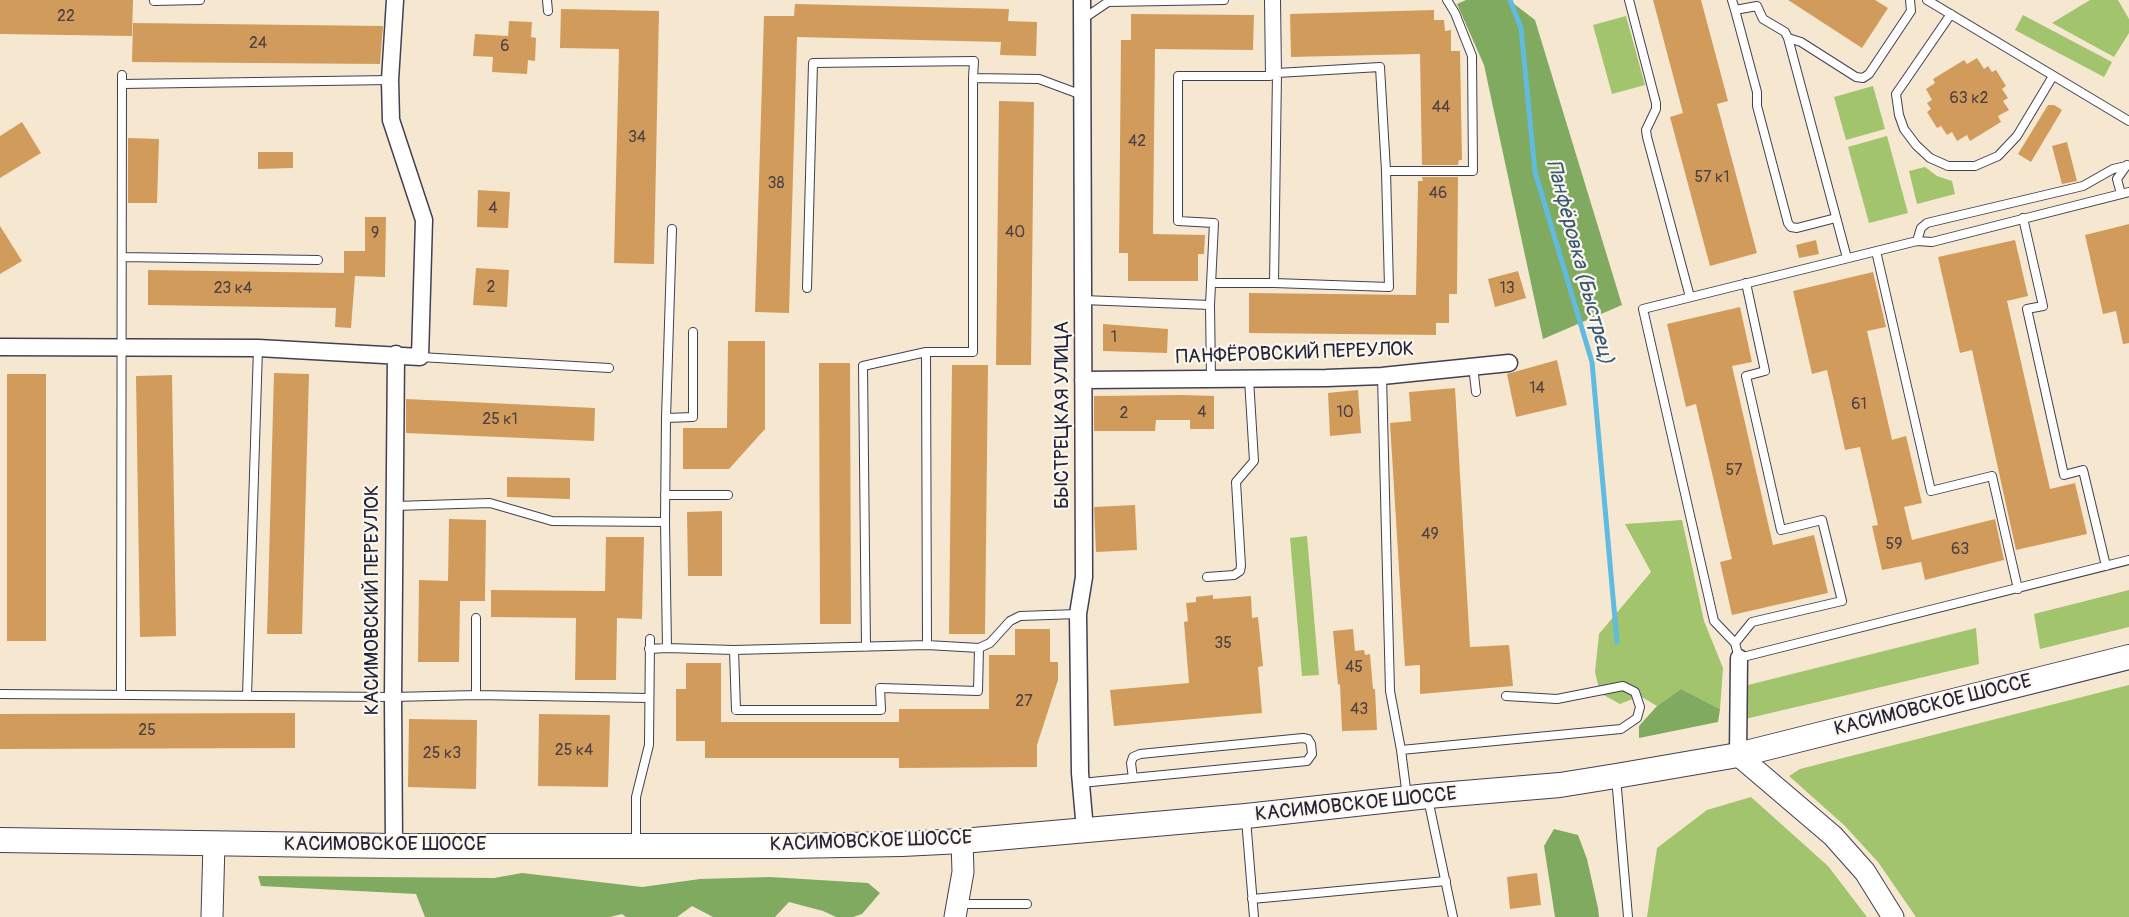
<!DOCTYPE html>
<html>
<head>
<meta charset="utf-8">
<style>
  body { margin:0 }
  canvas { display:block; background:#f6e7d1 }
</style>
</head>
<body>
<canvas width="2129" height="917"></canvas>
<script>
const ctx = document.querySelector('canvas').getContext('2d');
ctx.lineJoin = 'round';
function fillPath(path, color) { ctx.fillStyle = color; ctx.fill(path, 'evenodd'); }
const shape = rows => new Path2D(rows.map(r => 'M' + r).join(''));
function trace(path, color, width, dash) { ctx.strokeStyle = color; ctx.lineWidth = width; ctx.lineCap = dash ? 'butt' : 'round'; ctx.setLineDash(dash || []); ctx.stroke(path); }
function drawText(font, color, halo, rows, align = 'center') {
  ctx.font = font + ' Pangolin,sans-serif'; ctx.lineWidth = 4.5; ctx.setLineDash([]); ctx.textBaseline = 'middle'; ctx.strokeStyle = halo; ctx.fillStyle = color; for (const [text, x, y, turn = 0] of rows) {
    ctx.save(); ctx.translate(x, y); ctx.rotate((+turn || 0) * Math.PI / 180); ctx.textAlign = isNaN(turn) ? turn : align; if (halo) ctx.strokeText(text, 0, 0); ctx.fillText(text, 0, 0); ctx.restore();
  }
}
fillPath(shape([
  [2090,0,2118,0,2129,19,2129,33,2114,57,2052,23],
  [2023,15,2112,62,2104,77,2015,30],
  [1626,16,1645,85,1612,94,1593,25],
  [1873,86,1885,129,1846,140,1834,97],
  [1887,136,1908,213,1869,223,1848,147],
  [1925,167,1937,176,1952,181,1955,194,1917,204,1909,171],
  [1682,520,1704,621,1723,668,1720,709,1681,689,1657,706,1640,696,1620,704,1600,693,1595,672,1599,634,1651,572,1625,524],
  [1307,536,1319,675,1302,676,1290,538],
  [2129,590,2129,627,2040,649,2034,614],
  [1976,628,1979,664,1745,719,1748,685],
  [2129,685,2129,917,1916,917,1878,862,1844,825,1789,776,1800,769],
  [1751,797,1828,866,1867,917,1647,917,1657,848,1707,810]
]), '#a1c46d');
fillPath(shape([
  [1466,0,1509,0,1535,20,1622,305,1543,339,1484,65,1457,4],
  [1681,689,1720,709,1718,722,1639,738,1639,726,1657,706],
  [1554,829,1578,835,1587,859,1598,908,1599,917,1555,917,1544,846],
  [522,873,642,887,700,879,770,877,868,883,880,893,862,914,853,917,836,917,823,911,789,902,775,917,713,917,692,906,677,917,626,917,622,914,610,917,425,917,416,894,261,886,258,876,494,878]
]), '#80aa60');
trace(shape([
  [1510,0,1521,28,1535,172,1592,362,1617,642]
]), '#60bbde', 5);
fillPath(shape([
  [0,0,133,0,132,36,0,34],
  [1653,0,1701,0,1728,101,1717,104,1757,253,1710,266,1670,117,1683,113],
  [1788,0,1875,0,1888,8,1862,48],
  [795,4,1009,9,1008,21,1037,22,1036,56,1000,55,1001,42,797,37,789,313,755,312,764,16,794,16],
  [561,9,659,11,654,264,614,263,619,49,560,48],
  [1434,10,1434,20,1444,20,1445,31,1451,30,1451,51,1460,51,1462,160,1459,160,1458,165,1422,165,1420,54,1291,57,1290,14],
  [1131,14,1254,15,1253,50,1155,49,1153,234,1205,235,1204,254,1198,254,1198,281,1128,281,1128,253,1119,253,1121,40,1131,40],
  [509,21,532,22,531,37,536,38,535,61,528,60,527,74,492,72,493,57,473,56,475,34,508,36],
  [133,23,383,26,380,64,132,62],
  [1977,58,1984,69,1988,66,1992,72,1996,70,2006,86,2002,89,2008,98,2003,101,2009,110,1998,116,2001,122,1970,141,1967,135,1957,141,1952,132,1947,135,1941,126,1937,128,1927,112,1931,109,1927,103,1932,100,1926,89,1935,83,1933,79,1964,60,1967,64],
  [999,101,1034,102,1031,365,996,365],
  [2048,105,2054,105,2062,110,2031,162,2018,154],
  [22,122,41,153,0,178,0,136],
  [128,138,159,139,157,203,128,203],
  [2067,142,2077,181,2062,184,2052,146],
  [258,152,293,152,293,168,258,169],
  [1422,177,1458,177,1457,294,1449,294,1449,323,1436,323,1436,335,1249,333,1249,293,1416,295,1418,181,1423,181],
  [478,190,510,192,508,228,477,227],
  [365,217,386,217,385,277,355,276,351,328,335,327,336,308,148,305,148,270,344,273,344,251,365,251],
  [2129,224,2129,343,2123,344,2116,311,2103,314,2085,235],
  [0,226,22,261,0,274],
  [1816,240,1819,254,1799,258,1796,245],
  [2015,240,2028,296,2007,301,2050,489,2075,483,2087,534,2016,550,1972,350,1960,353,1938,257],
  [476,268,509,270,507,307,473,305],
  [1518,271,1526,298,1495,307,1488,279],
  [1873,272,1886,327,1867,331,1892,440,1906,436,1922,503,1904,507,1912,540,1995,519,2004,560,1925,580,1921,562,1882,570,1872,526,1878,525,1860,447,1845,450,1827,370,1812,374,1793,291],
  [1740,307,1752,362,1732,366,1773,545,1814,535,1828,593,1732,615,1720,562,1732,559,1696,404,1686,407,1667,324],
  [1103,324,1168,329,1167,353,1103,351],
  [728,341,765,341,765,429,729,469,683,469,683,428,727,428],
  [1557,360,1567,405,1516,417,1507,374],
  [819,363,850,363,851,624,820,624],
  [952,365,988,365,985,634,949,634],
  [274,373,309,374,302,634,267,634],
  [7,374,46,374,46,641,7,641],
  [172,375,176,636,140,637,136,376],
  [1455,388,1470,647,1509,645,1513,686,1420,694,1420,665,1405,666,1390,423,1411,421,1409,392],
  [1358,390,1361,433,1330,436,1328,393],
  [1182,395,1214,396,1214,429,1190,429,1190,420,1156,420,1155,431,1094,431,1094,396],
  [406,399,595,408,594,441,406,433],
  [507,477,570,478,570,499,507,497],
  [1135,505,1137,550,1096,552,1094,507],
  [722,511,722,576,688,576,687,512],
  [449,519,486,520,485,601,460,601,459,662,418,662,419,580,448,581],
  [606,537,644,537,642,619,617,618,616,680,575,680,576,618,491,617,491,590,605,591],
  [1213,595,1213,599,1251,596,1252,618,1258,617,1263,666,1258,667,1262,713,1114,726,1110,690,1189,683,1184,622,1188,621,1186,603,1196,602,1196,597],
  [1015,629,1050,629,1050,662,1058,662,1058,680,1037,745,1037,767,899,768,899,758,705,758,705,741,676,741,676,689,686,689,686,663,721,663,721,722,899,722,899,709,989,709,989,655,1015,655],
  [1353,629,1355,651,1364,650,1365,655,1370,654,1373,689,1375,689,1377,730,1342,731,1340,684,1338,685,1333,631],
  [295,713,295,748,0,749,0,714],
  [539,714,610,715,608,787,538,786],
  [409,719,477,720,476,789,408,787],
  [1537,873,1541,905,1510,909,1507,877]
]), '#d19c5b');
const service = shape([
  [547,0,548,11],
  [1276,0,1277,73,1274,283,1389,287,1386,171],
  [1629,0,1656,103,1656,109,1646,130,1647,137,1690,297],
  [1732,0,1735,10,1757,6,1763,19,1785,32,1788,38,1847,258],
  [1927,0,2129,121],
  [154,1,200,0],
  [1735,10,1757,92,1757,106,1788,223,1791,227,1797,228,1836,218],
  [1951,14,1896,94,1899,115,1904,129,1916,145,1930,158,1948,166,1975,166,1998,156,2017,136,2053,76],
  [1083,19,1108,2,1224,0],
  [1788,38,1801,42,1856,77,1863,78,1869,74,1911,11,1910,0],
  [1277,73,1380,67,1386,171,1473,171,1472,56,1455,13,1447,0],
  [122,75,122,84,390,80],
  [2129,192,1932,242,1917,241,1643,309,1714,621,1735,643,1739,658,2129,560],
  [2121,194,2117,179,2127,165],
  [2023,218,2043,306,2027,309,2064,475,2083,470,2106,566],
  [1917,241,1921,228,1927,223,2083,186,2113,169,2126,166],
  [1876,251,1931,491,1992,476,2018,589],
  [122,257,318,260],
  [1211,283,1274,283],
  [807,288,813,63,974,61,973,78,1039,79,1082,95],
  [1083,300,1210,305,1214,223,1178,221,1178,76,1270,76,1269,0],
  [1210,305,1211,379],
  [420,357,609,368],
  [1473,366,1476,392],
  [1382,376,1390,691,1401,750,1407,797],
  [666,418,672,229],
  [665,495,728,495],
  [395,506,490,503,552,521,665,522,667,648],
  [665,522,666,418,693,417,693,332],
  [1207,577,1234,575,1240,571,1241,566,1236,482,1254,461,1249,379],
  [476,618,476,695,649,698],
  [1735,643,1752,622,1842,601,1822,520,1781,530,1746,376,1765,371,1746,283],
  [927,645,926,352,973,352,973,78],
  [866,647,863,366,926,352],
  [649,649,667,648,734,650,736,710,881,710,880,688,978,691,979,648,990,643,1010,621,1020,616,1078,614],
  [734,650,927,645,979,648],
  [0,694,393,697,476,695],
  [121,695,122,84],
  [247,696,258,348],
  [1401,750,1621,729,1637,718,1640,707,1635,692,1623,686,1557,699,1506,696],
  [1616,777,1628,917],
  [1081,783,1307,761,1312,754,1311,744,1308,739,1303,738,1140,754,1133,757,1131,763,1133,778],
  [1428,799,1453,917],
  [1246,819,1254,917],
  [636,844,636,797,649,745,650,639],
  [1252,899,1446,881],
  [958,904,1027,904]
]);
const minor = shape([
  [1082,0,1084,577,1078,614,1080,773,1085,830],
  [0,347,258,348,420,357,424,220,391,120,390,80,395,0],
  [1083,380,1326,378,1382,376,1509,363],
  [1738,755,1739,658],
  [394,846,393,697,396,354]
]);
const tertiary = shape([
  [1738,755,1833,836,1865,872,1893,917],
  [212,917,214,843],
  [955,917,963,872,962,841]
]);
const secondary = shape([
  [0,840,394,846,786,846,902,844,962,841,1246,816,1428,796,1560,785,1616,776,1738,755,2129,657]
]);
trace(service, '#424052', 10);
trace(minor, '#424052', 19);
trace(tertiary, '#424052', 23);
trace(secondary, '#424052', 26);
trace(service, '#fff', 8);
trace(minor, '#fff', 16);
trace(tertiary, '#fff', 21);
trace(secondary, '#fff', 24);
drawText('16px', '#4e4043', null, [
  ["22",66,17],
  ["24",258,44],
  ["6",505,47],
  ["63 к2",1969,99],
  ["44",1441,108],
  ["34",637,138],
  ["42",1137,142],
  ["57 к1",1712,178],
  ["38",776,184],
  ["46",1438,194],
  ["4",493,209],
  ["40",1015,233],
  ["9",375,234],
  ["2",491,288],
  ["23 к4",233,289],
  ["13",1507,289],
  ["1",1114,338],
  ["14",1537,389],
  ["61",1859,405],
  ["4",1202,413],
  ["10",1345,413],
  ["2",1124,414],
  ["25 к1",500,420],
  ["57",1734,471],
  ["49",1430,535],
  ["59",1894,545],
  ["63",1960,550],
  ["35",1223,644],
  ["45",1354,668],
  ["27",1024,702],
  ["43",1359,710],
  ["25",147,731],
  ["25 к4",574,751],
  ["25 к3",442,754]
]);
drawText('20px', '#22223b', '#fbf7ec', [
  ["ПАНФЁРОВСКИЙ ПЕРЕУЛОК",1295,354,-2],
  ["БЫСТРЕЦКАЯ УЛИЦА",1063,415,-90],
  ["КАСИМОВСКИЙ ПЕРЕУЛОК",373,600,-90],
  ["КАСИМОВСКОЕ ШОССЕ",1933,706,-14],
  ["КАСИМОВСКОЕ ШОССЕ",1356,805,-6],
  ["КАСИМОВСКОЕ ШОССЕ",871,842,-2],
  ["КАСИМОВСКОЕ ШОССЕ",385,845]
]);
drawText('italic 21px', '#385874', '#fbf7ec', [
  ["Панфёровка (Быстрец)",1579,262,75]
]);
</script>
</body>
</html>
